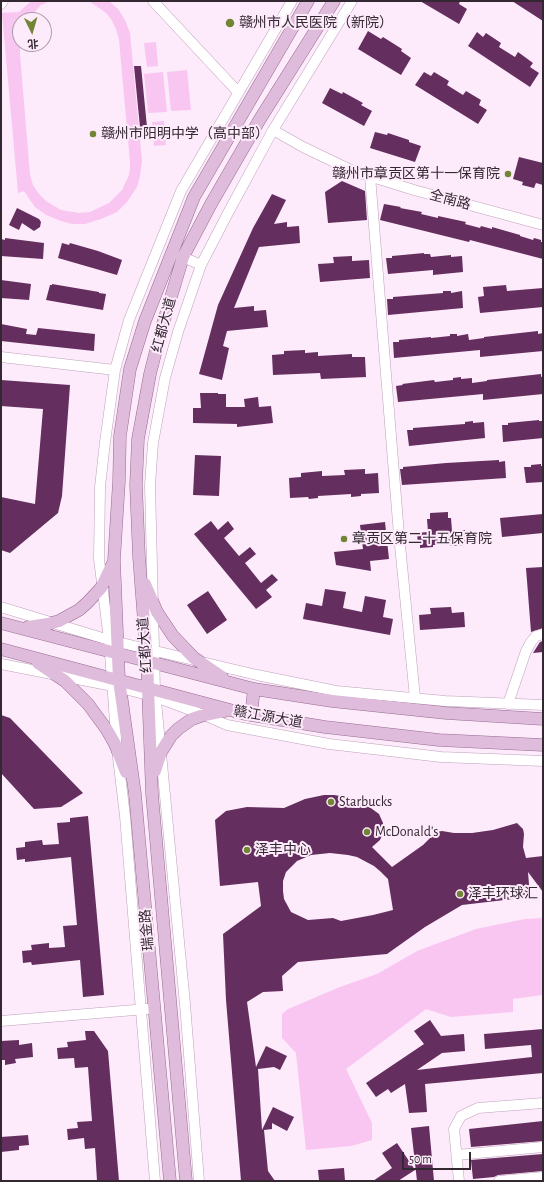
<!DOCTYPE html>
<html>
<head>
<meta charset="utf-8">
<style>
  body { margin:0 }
  #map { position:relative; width:544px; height:1182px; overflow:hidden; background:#fdeafa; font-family:"Alegreya Sans","Noto Sans SC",sans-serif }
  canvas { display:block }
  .frame { position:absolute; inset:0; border:2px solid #332731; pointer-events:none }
  .north { position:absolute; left:12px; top:12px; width:40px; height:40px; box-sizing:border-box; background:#fdeafa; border:1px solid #ac9caa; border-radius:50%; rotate:175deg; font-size:11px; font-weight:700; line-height:16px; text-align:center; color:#332731 }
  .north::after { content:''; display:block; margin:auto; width:14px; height:18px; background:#728535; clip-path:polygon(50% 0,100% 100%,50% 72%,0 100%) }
  .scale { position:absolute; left:402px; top:1152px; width:69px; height:18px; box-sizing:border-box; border:2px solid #332731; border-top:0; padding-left:5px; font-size:12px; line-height:14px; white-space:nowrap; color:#332731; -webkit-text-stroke:3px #fdeafa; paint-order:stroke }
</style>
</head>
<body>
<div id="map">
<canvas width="544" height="1182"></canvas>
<div class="frame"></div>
<div class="north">北</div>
<div class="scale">50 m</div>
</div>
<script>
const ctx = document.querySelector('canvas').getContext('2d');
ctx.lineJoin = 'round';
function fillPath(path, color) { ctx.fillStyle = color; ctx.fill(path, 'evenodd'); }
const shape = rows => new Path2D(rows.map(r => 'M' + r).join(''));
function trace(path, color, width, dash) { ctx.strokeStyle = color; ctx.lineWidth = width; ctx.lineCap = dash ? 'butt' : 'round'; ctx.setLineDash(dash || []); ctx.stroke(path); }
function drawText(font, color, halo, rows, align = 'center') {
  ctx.font = font + ' "Alegreya Sans","Noto Sans SC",sans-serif'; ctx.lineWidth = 4; ctx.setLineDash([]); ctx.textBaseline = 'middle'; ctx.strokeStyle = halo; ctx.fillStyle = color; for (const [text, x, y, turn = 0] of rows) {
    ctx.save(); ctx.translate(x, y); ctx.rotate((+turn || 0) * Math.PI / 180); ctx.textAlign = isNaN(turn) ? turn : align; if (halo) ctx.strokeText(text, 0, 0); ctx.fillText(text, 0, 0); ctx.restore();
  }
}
fillPath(shape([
  [31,1,50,1,41,5,27,20,20,20,20,54,30,175,33,185,39,194,46,201,61,210,79,213,90,212,109,203,122,190,129,175,130,168,130,162,119,40,116,29,111,19,106,13,89,1,109,1,118,9,125,20,130,33,142,161,140,176,137,187,127,202,117,212,101,219,85,224,72,224,61,221,46,215,35,207,24,191,18,193,2,13,19,12],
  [156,42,158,66,147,67,144,43],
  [187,70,191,110,171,111,167,72],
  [163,72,167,112,148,113,144,74],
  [164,121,166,145,154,146,152,122],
  [543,918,543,995,513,999,513,1012,451,1017,426,1009,346,1069,372,1123,372,1140,351,1146,306,1150,296,1053,282,1038,282,1014,288,1009,340,987,377,974,417,951,476,929,525,919]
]), '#f9c6f2');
fillPath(shape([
  [420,1,460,1,459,4,467,9,459,24],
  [512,1,543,1,543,21],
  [368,31,381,39,383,37,402,49,401,51,411,58,401,75,358,49],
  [477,32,483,37,486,33,501,43,499,47,515,57,518,52,533,63,530,67,539,73,530,87,468,46],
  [134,66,141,66,147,127,140,127],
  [424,72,431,76,434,72,449,81,447,85,463,95,466,91,481,100,479,105,487,110,478,124,415,85],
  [330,88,342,94,343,92,363,103,361,105,372,111,364,126,322,103],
  [375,132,387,135,388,133,409,140,409,142,421,146,415,162,370,148],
  [519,157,543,163,543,185,536,183,534,188,522,185,523,182,513,179],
  [342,181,365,191,367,220,328,223,325,192],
  [272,194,286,200,274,224,287,222,287,227,299,226,300,243,259,247,234,308,254,306,254,311,266,310,268,327,227,331,223,346,229,348,222,380,199,374,218,305,253,228],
  [384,204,401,207,400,208,422,212,421,214,438,218,438,216,466,222,465,224,480,228,481,226,492,229,492,227,520,235,520,236,533,240,534,238,541,240,541,242,543,242,543,259,470,240,469,242,380,220],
  [17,208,39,219,41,222,40,227,34,231,22,223,19,230,9,225],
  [5,238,44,243,43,259,1,256,1,239,5,240],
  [62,243,69,245,70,243,98,251,122,260,117,275,58,258],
  [424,253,424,254,430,254,431,257,451,255,451,257,462,256,463,272,433,275,433,270,388,274,386,258,392,258,392,256],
  [352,256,352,261,369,260,370,278,320,282,318,264,334,263,333,257],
  [1,280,31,284,29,300,1,298],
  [52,284,99,292,99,293,106,294,103,310,46,300,50,285,52,285],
  [506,285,507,291,543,288,543,307,480,313,478,297,484,296,483,287],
  [443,291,451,291,451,293,462,291,463,308,388,315,387,299,393,299,393,297,443,293],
  [1,324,27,329,26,334,36,335,38,328,95,334,94,351,1,341],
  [538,331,538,334,543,333,543,351,480,357,480,350,394,358,393,342,399,342,399,340,431,337,431,338,450,336,450,334,457,334,457,336,468,334,469,340,484,338,484,337],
  [305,350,305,353,318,352,318,356,352,354,352,357,365,357,366,377,321,379,320,373,273,375,272,355,284,354,284,351],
  [541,374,541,377,543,376,543,394,483,400,483,394,398,402,396,386,403,385,402,384,434,380,435,382,453,380,453,378,461,377,461,379,472,378,472,383,487,381,487,380],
  [1,380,70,385,62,496,58,513,10,553,1,550,1,497,35,504,43,409,1,406],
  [200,393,218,393,218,394,226,394,226,407,245,407,244,399,258,397,259,407,271,406,273,423,237,427,237,424,193,423,193,408,201,408],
  [539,420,539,421,543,421,543,438,503,442,502,425,508,425,508,423],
  [473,421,473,423,484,422,485,438,409,446,407,430,413,430,413,428,465,424,465,422],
  [195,455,221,456,219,496,193,495],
  [499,460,499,462,505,461,506,478,402,485,400,469,403,469,403,467,446,463],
  [541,464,541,466,543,466,543,482,526,483,524,467,531,467,531,465],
  [365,469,365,474,378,473,379,493,361,494,361,496,351,497,351,494,318,496,318,498,309,499,308,497,290,498,289,478,301,477,301,473,322,471,322,476,345,475,344,470],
  [448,512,448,518,451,518,452,531,465,530,466,542,464,542,464,545,451,546,450,544,433,545,433,547,420,548,420,545,418,545,417,533,428,532,427,519,430,519,430,513],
  [543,514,543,533,502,537,500,518],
  [211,521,218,530,228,521,234,529,224,538,239,556,250,547,256,554,245,563,261,583,272,574,278,580,266,590,272,597,256,609,194,534],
  [385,522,389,559,370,561,371,571,336,565,334,552,363,549,360,525],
  [543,567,543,628,531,632,526,568],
  [325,589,346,592,343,608,362,612,365,596,386,600,383,617,393,619,390,635,303,619,306,603,322,606],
  [208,591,227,620,207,634,187,605],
  [451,607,452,613,464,612,465,627,420,630,419,615,431,614,430,608],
  [543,641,543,652,533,653,540,642],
  [1,715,10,718,83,793,61,807,34,809,1,773],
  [324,795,334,795,352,798,368,806,379,814,383,823,383,833,380,840,372,847,392,867,423,845,436,832,442,831,454,833,472,833,493,830,517,823,523,829,524,834,523,847,526,858,543,856,543,892,528,872,530,897,462,905,425,927,387,954,298,962,282,976,283,991,263,992,247,1002,256,1067,266,1046,287,1056,280,1070,274,1067,258,1069,262,1130,273,1107,294,1117,287,1131,272,1123,272,1129,264,1130,268,1171,275,1181,241,1181,226,1000,223,934,261,906,258,882,220,886,215,820,226,811,247,807,284,808,305,799],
  [330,853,348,855,357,857,374,866,381,872,388,879,393,910,373,915,341,921,333,918,308,920,291,912,284,899,283,891,283,881,286,872,297,861,311,855],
  [88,816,104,995,83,997,80,960,32,965,31,962,23,963,22,951,32,950,31,945,49,943,49,948,65,947,63,926,77,925,71,857,25,862,25,859,17,860,16,848,25,847,25,842,42,840,43,845,59,844,57,823,70,822,70,818],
  [430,1020,441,1036,464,1034,465,1051,442,1053,417,1070,532,1057,531,1045,485,1049,484,1034,543,1029,543,1073,425,1084,427,1112,409,1113,405,1084,391,1093,388,1089,376,1097,366,1083,424,1044,414,1031],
  [85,1031,94,1031,108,1051,119,1181,97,1181,95,1148,85,1149,84,1138,68,1140,67,1129,78,1128,77,1122,92,1121,88,1067,75,1068,74,1058,58,1059,57,1048,68,1047,67,1042,86,1040],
  [19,1040,19,1045,32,1043,33,1057,15,1059,16,1063,5,1065,5,1060,1,1060,1,1041],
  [543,1121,543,1141,471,1147,469,1129],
  [429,1126,434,1181,417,1181,411,1128],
  [28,1135,29,1145,19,1146,19,1150,1,1152,1,1137],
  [397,1143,415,1170,398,1181,373,1181,392,1168,382,1153],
  [543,1154,543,1171,498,1175,494,1177,473,1179,471,1160],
  [344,1168,345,1181,319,1180,318,1170]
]), '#642e5f');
const minor = shape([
  [153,1,238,92],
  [1,4,3,1],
  [273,130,303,147,353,171,414,190,543,225],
  [370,176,399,535,415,698],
  [183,257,201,265],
  [1,357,115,370],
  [1,607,109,640,257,675,336,691,445,701,543,705],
  [1,664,113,686,156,697,204,715,227,725,329,744,441,757,543,761],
  [508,704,526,651,531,642,536,636,543,634],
  [1,1021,147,1009],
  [457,1155,543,1147],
  [155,1181,125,816,117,749,109,640,99,559,100,487,105,442,115,370,129,320,181,191,292,1],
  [199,1181,185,1004,155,691,150,485,153,443,165,378,178,332,201,265,228,213,273,130,352,1],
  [459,1181,454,1129,461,1116,478,1108,543,1103],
  [499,1181,543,1177]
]);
const major = shape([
  [145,584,157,612,173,636,194,658,222,677],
  [1,623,254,689,332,701,446,713,543,719],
  [28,627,48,624,59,621,79,610,87,603,101,588,112,565],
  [1,649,245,714,325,727,439,740,543,745],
  [38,663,65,681,88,704,107,730,115,744,126,772],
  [251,715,254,689],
  [155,771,161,752,171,736,178,729,192,719,201,716,225,711],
  [170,1181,135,794,119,680,114,560,119,481,120,436,130,369,145,321,194,197,308,1],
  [186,1181,152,794,147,661,139,557,136,485,138,439,150,374,162,327,183,257,211,204,260,119,334,1]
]);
trace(minor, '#bea1ba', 11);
trace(major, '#966b91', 13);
trace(minor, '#fff', 10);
trace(major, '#e0bcdc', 12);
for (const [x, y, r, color] of [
  [230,23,5,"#728535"],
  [93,134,4,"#728535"],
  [508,174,4,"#728535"],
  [344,539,4,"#728535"],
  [331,802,4,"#728535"],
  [367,832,4,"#728535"],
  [247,850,4,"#728535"],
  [460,894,4,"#728535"]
]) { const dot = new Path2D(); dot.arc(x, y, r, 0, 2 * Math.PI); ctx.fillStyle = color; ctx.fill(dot); trace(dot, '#fdeafa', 1.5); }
drawText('14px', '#332731', '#fdeafa', [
  ["赣州市人民医院（新院）",239,23],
  ["赣州市阳明中学（高中部）",101,134],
  ["赣州市章贡区第十一保育院",500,174,"right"],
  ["章贡区第二十五保育院",352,539],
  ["Starbucks",339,802],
  ["McDonald's",375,832],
  ["泽丰中心",255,850],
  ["泽丰环球汇",468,894]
], 'left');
drawText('14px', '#332731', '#fdeafa', [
  ["全南路",450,200,15],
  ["红都大道",164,325,-75],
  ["红都大道",145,645,-94],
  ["赣江源大道",268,717,10],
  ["瑞金路",147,930,-95]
]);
</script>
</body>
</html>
